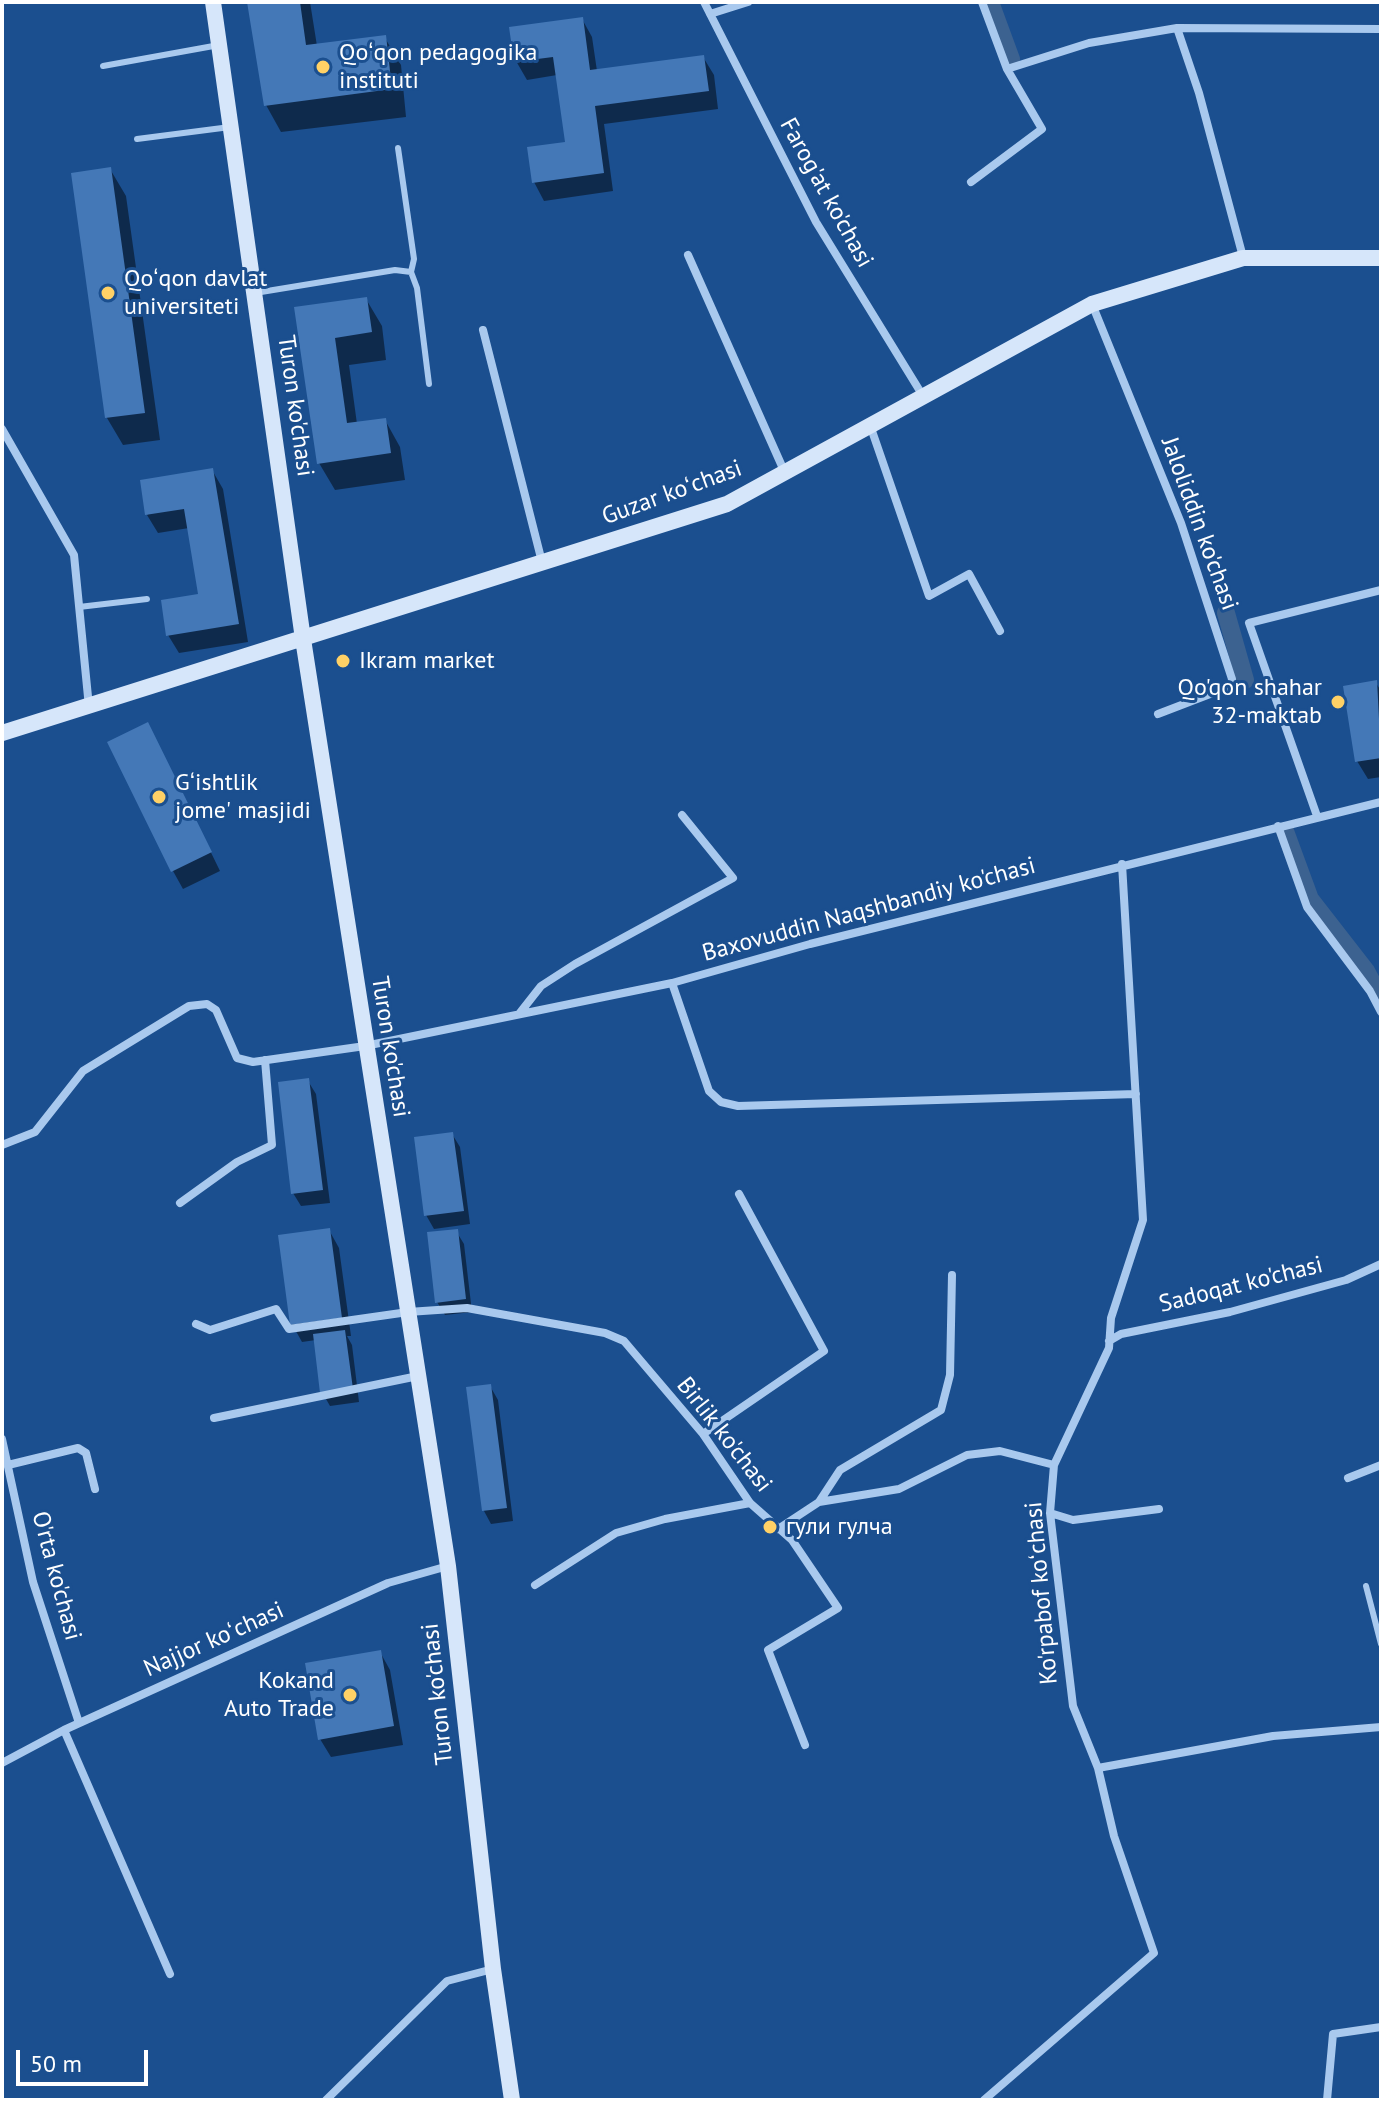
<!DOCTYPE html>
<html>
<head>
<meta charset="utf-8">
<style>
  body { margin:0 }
  #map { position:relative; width:1383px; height:2102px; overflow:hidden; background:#1b4f8f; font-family:"PT Sans",sans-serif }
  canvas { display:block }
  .frame { position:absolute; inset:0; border:4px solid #fff; pointer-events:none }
  .scale { position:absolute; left:16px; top:2050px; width:132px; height:36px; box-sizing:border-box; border:4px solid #fff; border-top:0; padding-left:10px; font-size:24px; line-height:28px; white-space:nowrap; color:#fff; -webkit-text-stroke:6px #1b4f8f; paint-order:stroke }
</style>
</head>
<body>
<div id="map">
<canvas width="1383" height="2102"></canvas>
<div class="frame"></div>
<div class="scale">50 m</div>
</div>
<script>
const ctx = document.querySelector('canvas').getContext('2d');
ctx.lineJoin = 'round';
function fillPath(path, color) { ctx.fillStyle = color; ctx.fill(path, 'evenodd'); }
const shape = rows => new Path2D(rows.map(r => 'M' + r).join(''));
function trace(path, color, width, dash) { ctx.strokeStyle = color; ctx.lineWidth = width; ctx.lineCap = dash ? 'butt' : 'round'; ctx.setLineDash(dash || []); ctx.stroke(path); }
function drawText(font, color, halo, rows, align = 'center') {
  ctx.font = font + ' "PT Sans",sans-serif'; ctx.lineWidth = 6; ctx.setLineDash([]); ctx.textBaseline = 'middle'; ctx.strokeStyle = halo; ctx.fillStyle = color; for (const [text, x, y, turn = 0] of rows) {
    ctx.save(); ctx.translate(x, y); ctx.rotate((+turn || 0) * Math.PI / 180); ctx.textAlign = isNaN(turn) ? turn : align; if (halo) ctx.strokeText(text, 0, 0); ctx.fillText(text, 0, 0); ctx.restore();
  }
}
fillPath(shape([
  [249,2,310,2,317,46,385,38,401,65,406,117,281,132,266,105],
  [582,19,592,37,597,71,703,57,714,75,718,109,604,124,613,191,544,201,534,182,567,144,557,75,527,80,516,61],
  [110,169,126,196,160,440,123,445,107,418,73,174],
  [366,299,382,326,386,360,349,365,357,424,385,420,400,447,405,480,335,490,319,463,297,309],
  [212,470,223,489,248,642,179,653,168,635,200,595,189,528,158,533,147,515],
  [1376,683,1381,691,1381,777,1368,779,1357,761],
  [157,742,220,871,183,889,173,871],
  [308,1081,316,1094,330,1203,301,1206,293,1193],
  [452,1134,460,1147,470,1224,434,1229,426,1215],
  [329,1230,339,1248,351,1336,347,1336,352,1345,359,1402,330,1406,322,1392,316,1340,302,1342,292,1324],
  [456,1231,464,1244,472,1312,445,1315,437,1302],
  [490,1386,498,1400,513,1521,491,1524,484,1511],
  [380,1652,390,1670,403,1745,331,1757,320,1739]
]), '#0007');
trace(shape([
  [990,2,1011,59],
  [1226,613,1245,680],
  [1285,831,1310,899,1366,971,1381,999]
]), '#3c6290', 18);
fillPath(shape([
  [247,2,300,2,306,45,386,35,392,89,264,106],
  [583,17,590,70,704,55,709,91,595,106,604,173,532,183,527,147,565,142,553,57,514,62,509,27],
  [111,167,145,413,105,418,71,173],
  [367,297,372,332,335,338,347,423,386,418,391,453,317,464,294,307],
  [213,468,239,624,166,636,161,600,198,594,184,509,145,515,140,480],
  [1377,680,1381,758,1355,762,1343,686],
  [148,722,212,852,171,872,107,742],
  [309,1078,323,1190,291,1194,278,1082],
  [453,1132,464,1211,424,1216,414,1137],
  [330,1228,342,1318,290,1325,278,1235],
  [458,1229,466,1299,435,1303,427,1232],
  [345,1330,353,1389,320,1393,313,1334],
  [491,1384,507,1508,482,1511,466,1387],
  [381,1650,394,1726,318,1740,305,1663]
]), '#4478b7');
trace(shape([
  [103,66,219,45],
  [137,139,230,127],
  [398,148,414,259,411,272],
  [255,293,395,270,411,272,417,288,429,384],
  [79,607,147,599],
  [1366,1586,1381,1644]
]), '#a9c9ee', 6);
trace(shape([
  [704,2,816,222,923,396],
  [982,2,1007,69,1089,43,1177,28,1381,29],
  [710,14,748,2],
  [1177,28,1199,93,1243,257],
  [971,182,1042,129,1007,69],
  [688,255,785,473],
  [1092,304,1181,523,1232,679,1231,686,1158,714],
  [483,330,542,562],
  [871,428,929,596,969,574,1000,631],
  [2,429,74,555,89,707],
  [1317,816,1249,623,1381,590],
  [1278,826,1307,907,1370,991,1381,1012],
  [672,983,709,1091,721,1102,738,1106,1136,1094],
  [519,1014,541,986,575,964,733,878,682,815],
  [2,1145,35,1132,83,1071,189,1006,207,1004,216,1010,237,1058,253,1062,365,1046,672,983,810,944,1381,802],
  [180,1203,237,1162,272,1145,265,1060],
  [196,1324,210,1330,276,1309,289,1329,408,1312,467,1308,605,1333,624,1341,703,1434,750,1503,792,1540,838,1608,768,1650,805,1745],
  [1109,1341,1121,1334,1230,1312,1346,1280,1381,1264],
  [214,1418,418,1376],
  [703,1434,824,1351,739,1194],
  [2,1439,33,1582,79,1723],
  [8,1465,78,1448,86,1453,95,1489],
  [1348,1478,1381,1465],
  [819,1502,840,1470,941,1410,950,1375,952,1275],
  [1050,1513,1073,1520,1159,1509],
  [778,1529,819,1502,899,1489,967,1455,1000,1451,1054,1465],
  [535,1585,616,1533,665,1519,750,1503],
  [64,1730,170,1974],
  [2,1763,64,1730,388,1583,448,1566],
  [1098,1768,1273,1736,1381,1727],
  [326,2100,447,1981,493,1969],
  [984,2100,1154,1953,1114,1836,1098,1768,1073,1706,1050,1513,1054,1465,1109,1348,1111,1318,1143,1220,1122,864],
  [1327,2100,1333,2034,1381,2027]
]), '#a9c9ee', 8);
trace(shape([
  [213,2,303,639,448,1566,493,1969,512,2100],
  [2,733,727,504,1092,304,1243,258,1381,258]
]), '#d6e6fa', 16);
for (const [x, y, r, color] of [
  [323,67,8,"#ffd166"],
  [108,293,8,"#ffd166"],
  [343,661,8,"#ffd166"],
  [1338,702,8,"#ffd166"],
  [159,797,8,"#ffd166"],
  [770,1527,8,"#ffd166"],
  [350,1695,8,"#ffd166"]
]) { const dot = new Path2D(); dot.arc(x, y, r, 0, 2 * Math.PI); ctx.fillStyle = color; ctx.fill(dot); trace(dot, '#1b4f8f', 3); }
drawText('24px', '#fff', '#1b4f8f', [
  ["Qoʻqon pedagogika",339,53],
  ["instituti",339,81],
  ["Qoʻqon davlat",124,279],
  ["universiteti",124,307],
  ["Ikram market",359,661],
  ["Qo'qon shahar",1322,688,"right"],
  ["32-maktab",1322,716,"right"],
  ["Gʻishtlik",175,783],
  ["jome' masjidi",175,811],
  ["гули гулча",786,1527],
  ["Kokand",334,1681,"right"],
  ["Auto Trade",334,1709,"right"]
], 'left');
drawText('24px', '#fff', '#1b4f8f', [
  ["Farog'at ko'chasi",826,193,61],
  ["Turon ko'chasi",295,406,82],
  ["Guzar koʻchasi",672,493,-20],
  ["Jaloliddin ko'chasi",1199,524,70],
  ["Baxovuddin Naqshbandiy ko'chasi",869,910,-15],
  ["Turon ko'chasi",390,1047,81],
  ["Sadoqat ko'chasi",1241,1285,-14],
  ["Birlik ko'chasi",724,1435,52],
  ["O'rta ko'chasi",56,1576,75],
  ["Ko'rpabof koʻchasi",1042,1593,-95],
  ["Najjor koʻchasi",214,1640,-24],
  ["Turon ko'chasi",438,1694,-96]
]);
</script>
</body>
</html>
